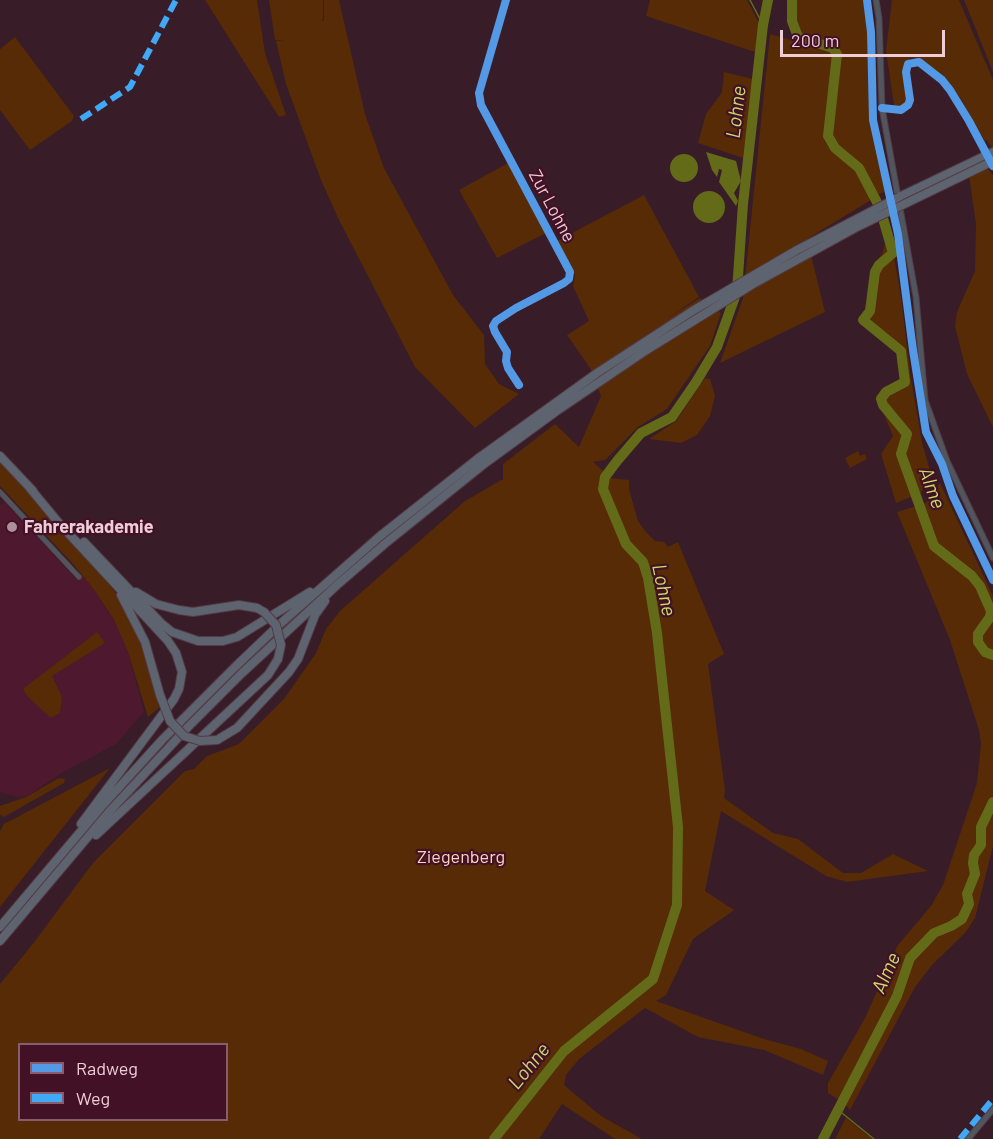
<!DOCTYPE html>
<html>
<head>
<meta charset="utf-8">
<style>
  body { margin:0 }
  #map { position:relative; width:993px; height:1139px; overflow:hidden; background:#381c28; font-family:Barlow,sans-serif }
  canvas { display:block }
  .legend { position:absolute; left:18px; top:1043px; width:210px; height:78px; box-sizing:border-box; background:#431126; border:2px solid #875c6d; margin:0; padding:8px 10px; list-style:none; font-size:18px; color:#eecdd7 }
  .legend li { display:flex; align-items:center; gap:12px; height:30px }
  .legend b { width:30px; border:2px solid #875c6d }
  .scale { position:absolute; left:780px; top:30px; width:165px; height:27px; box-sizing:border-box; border:3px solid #eecdd7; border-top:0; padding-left:8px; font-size:18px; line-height:21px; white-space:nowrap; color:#eecdd7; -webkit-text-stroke:4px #431126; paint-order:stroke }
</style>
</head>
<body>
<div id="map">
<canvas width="993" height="1139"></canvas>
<ul class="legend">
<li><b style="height:8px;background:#5399e6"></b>Radweg</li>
<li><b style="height:8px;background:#3fa9f5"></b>Weg</li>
</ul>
<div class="scale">200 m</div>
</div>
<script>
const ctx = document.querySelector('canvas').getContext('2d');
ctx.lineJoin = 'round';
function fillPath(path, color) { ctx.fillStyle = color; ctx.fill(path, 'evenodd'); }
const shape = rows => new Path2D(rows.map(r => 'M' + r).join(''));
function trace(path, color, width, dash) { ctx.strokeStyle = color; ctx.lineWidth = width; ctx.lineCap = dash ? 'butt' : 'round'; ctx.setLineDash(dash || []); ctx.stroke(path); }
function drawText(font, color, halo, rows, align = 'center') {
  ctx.font = font + ' Barlow,sans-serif'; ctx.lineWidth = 4.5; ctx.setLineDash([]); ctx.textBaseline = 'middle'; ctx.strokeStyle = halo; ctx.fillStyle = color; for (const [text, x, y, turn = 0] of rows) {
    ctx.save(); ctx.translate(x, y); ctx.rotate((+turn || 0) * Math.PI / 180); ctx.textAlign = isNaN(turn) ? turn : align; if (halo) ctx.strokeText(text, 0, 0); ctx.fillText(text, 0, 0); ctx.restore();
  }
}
fillPath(shape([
  [4,502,76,579,82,575,95,591,113,619,128,652,144,712,116,744,60,774,27,796,16,797,0,792,0,505]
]), '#4e182f');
fillPath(shape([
  [205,0,257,0,265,53,286,115,279,117],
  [269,0,323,0,323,19,321,21,324,20,324,0,339,0,365,114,384,168,453,295,484,335,485,364,499,384,519,394,475,428,415,367,339,220,321,180,286,84,276,41,285,41,275,40],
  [650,0,747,0,761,27,758,53,646,16],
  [795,0,864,0,867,10,871,120,886,191,877,195,861,165,837,146,830,135,839,54,835,46,801,35,794,20],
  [892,0,959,0,993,80,993,150,987,140,985,141,960,98,944,77,920,59,910,58,906,64,903,78,907,99,901,107,894,105,886,51],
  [964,0,993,0,993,72],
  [770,34,830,51,833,55,824,140,831,151,856,170,871,200,807,239,825,312,720,363,743,298],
  [15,37,74,116,72,121,30,150,0,110,0,49],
  [724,72,753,79,743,158,698,143,706,114,722,92],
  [508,163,546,233,497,258,459,190],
  [984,164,993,175,993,427,967,374,955,326,957,312,975,271,976,224,968,168],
  [644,195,699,297,669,317,700,298,721,313,710,346,667,409,638,427,605,460,593,462,611,478,629,480,629,489,638,521,646,532,655,541,664,542,668,547,678,542,724,654,708,664,725,790,724,798,773,833,798,839,843,873,861,873,893,854,928,871,847,882,826,876,721,811,705,891,734,910,693,939,666,995,656,1001,764,1039,801,1049,828,1061,823,1075,764,1050,698,1037,645,1008,579,1059,566,1075,564,1085,601,1116,642,1139,615,1139,562,1104,539,1139,0,1139,0,984,32,945,93,863,185,771,194,769,207,756,239,744,284,699,316,653,326,629,340,611,465,501,503,479,503,464,555,424,579,447,601,396,590,368,567,335,589,321,573,286,575,275,557,241],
  [20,1044,226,1044,226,1120,20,1120],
  [889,228,901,297,911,379,922,442,930,471,921,493,896,503,881,454,893,436,876,396,902,380,896,349,862,323,861,318,870,304,871,269,882,254],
  [705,378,710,379,715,396,710,416,697,435,681,443,649,439,676,421],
  [858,451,860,456,865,454,867,459,850,468,845,458],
  [0,462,95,566,118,596,141,641,152,679,159,708,148,717,128,652,113,618,95,591,73,564,0,486],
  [940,483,993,596,993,846,975,918,966,932,932,965,915,987,850,1110,844,1103,828,1093,828,1083,865,1018,898,945,931,906,943,885,977,783,981,744,979,730,950,640,897,512,926,503],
  [97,632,105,643,52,676,62,697,60,713,51,718,28,697,23,689],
  [110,768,0,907,0,831,4,824],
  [59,778,65,779,64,783,4,817,0,815,0,806,26,797],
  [846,1118,872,1139,835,1139]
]), '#562b05');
fillPath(shape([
  [706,152,736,161,741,181,734,193,738,201,736,206,719,182,722,170,719,169,717,177,712,170],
  '670 168a14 14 0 1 1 28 0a14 14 0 1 1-28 0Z',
  '693 207a16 16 0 1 1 32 0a16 16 0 1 1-32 0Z'
]), '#636b19');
trace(shape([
  [750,0,763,25],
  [837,1109,874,1139]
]), '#636b19', 1.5);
trace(shape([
  [792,0,792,21,798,37,833,48,837,54,828,136,835,148,859,168,880,208,893,253,879,265,875,272,870,311,863,320,901,351,905,382,886,392,881,399,883,405,907,434,901,454,934,546,972,576,980,586,991,611,990,617,978,634,978,642,985,652,993,655],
  [494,1139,564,1051,653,979,677,905,678,827,657,633,648,578,643,562,626,544,603,489,605,477,617,461,641,433,672,417,696,382,717,347,737,291,743,204,763,25,768,0],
  [823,1139,897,996,910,958,934,933,951,926,962,919,969,904,967,894,975,874,973,863,974,855,981,845,981,827,993,802]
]), '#636b19', 10);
const minor = shape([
  [506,0,479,93,481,105,570,272,569,279,564,283,516,308,496,321,493,326,495,332,507,352,506,361,508,368,519,385],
  [0,492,79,577]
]);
const tertiary = shape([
  [876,0,879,18,882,108,916,297,925,400,947,461,993,558],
  [968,1139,993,1109]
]);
const motorway = shape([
  [899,197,993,152],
  [0,456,33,491],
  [29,487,58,522,168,641,176,653,182,672,179,689,174,699,81,824],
  [84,542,161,623,172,632,198,641,223,641,237,637,310,592],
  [136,592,156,604,179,610,193,612,239,605,257,608],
  [121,595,145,642,160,695],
  [217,740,237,728,289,672,298,659,315,615,325,601],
  [96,835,268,675,278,659],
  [0,927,103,805,162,740,236,666,281,623,379,537,480,457],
  [0,941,108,813,188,727,241,674,337,585,387,542,484,464]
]);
trace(minor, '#533b45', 6);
trace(tertiary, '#533b45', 7);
trace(motorway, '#533b45', 10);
trace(minor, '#50555e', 4.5);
trace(tertiary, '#50555e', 5);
trace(motorway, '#5d636f', 8);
const motorwayBridge = shape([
  [480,457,597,373,694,310,797,250,899,197],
  [484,464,558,410,645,351,753,284,855,228,993,161],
  [257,608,264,612,276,625,281,645,278,659],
  [160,695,170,721,184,736,200,741,217,740]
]);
trace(motorwayBridge, '#533b45', 10, []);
trace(motorwayBridge, '#5d636f', 8);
trace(shape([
  [81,119,130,87,176,0],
  [960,1139,993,1099]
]), '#3fa9f5', 6, [12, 6]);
trace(shape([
  [506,0,479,93,481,105,570,272,569,279,564,283,516,308,496,321,493,326,495,332,507,352,506,361,508,368,519,385],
  [867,0,871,32,873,120,898,234,913,350,926,432,942,464,953,496,993,580],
  [882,108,901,110,908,105,910,100,906,72,908,64,919,62,942,80,950,90,969,121,993,166]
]), '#5399e6', 8);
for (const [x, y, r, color] of [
  [12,527,6,"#ae8f9a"]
]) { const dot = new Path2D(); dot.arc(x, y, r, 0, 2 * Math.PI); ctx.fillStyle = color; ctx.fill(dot); trace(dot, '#431126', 2); }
drawText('18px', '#eecdd7', '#431126', [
  ["Zur Lohne",552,206,62]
]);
drawText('bold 18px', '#eecdd7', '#431126', [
  ["Fahrerakademie",24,527]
], 'left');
drawText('18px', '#fcd5ba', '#431126', [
  ["Ziegenberg",461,857]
]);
drawText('italic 20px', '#c8db68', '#431126', [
  ["Lohne",736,112,-83],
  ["Alme",932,488,70],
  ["Lohne",664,590,78],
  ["Alme",886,973,-66],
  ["Lohne",529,1066,-51]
]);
</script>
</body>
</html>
